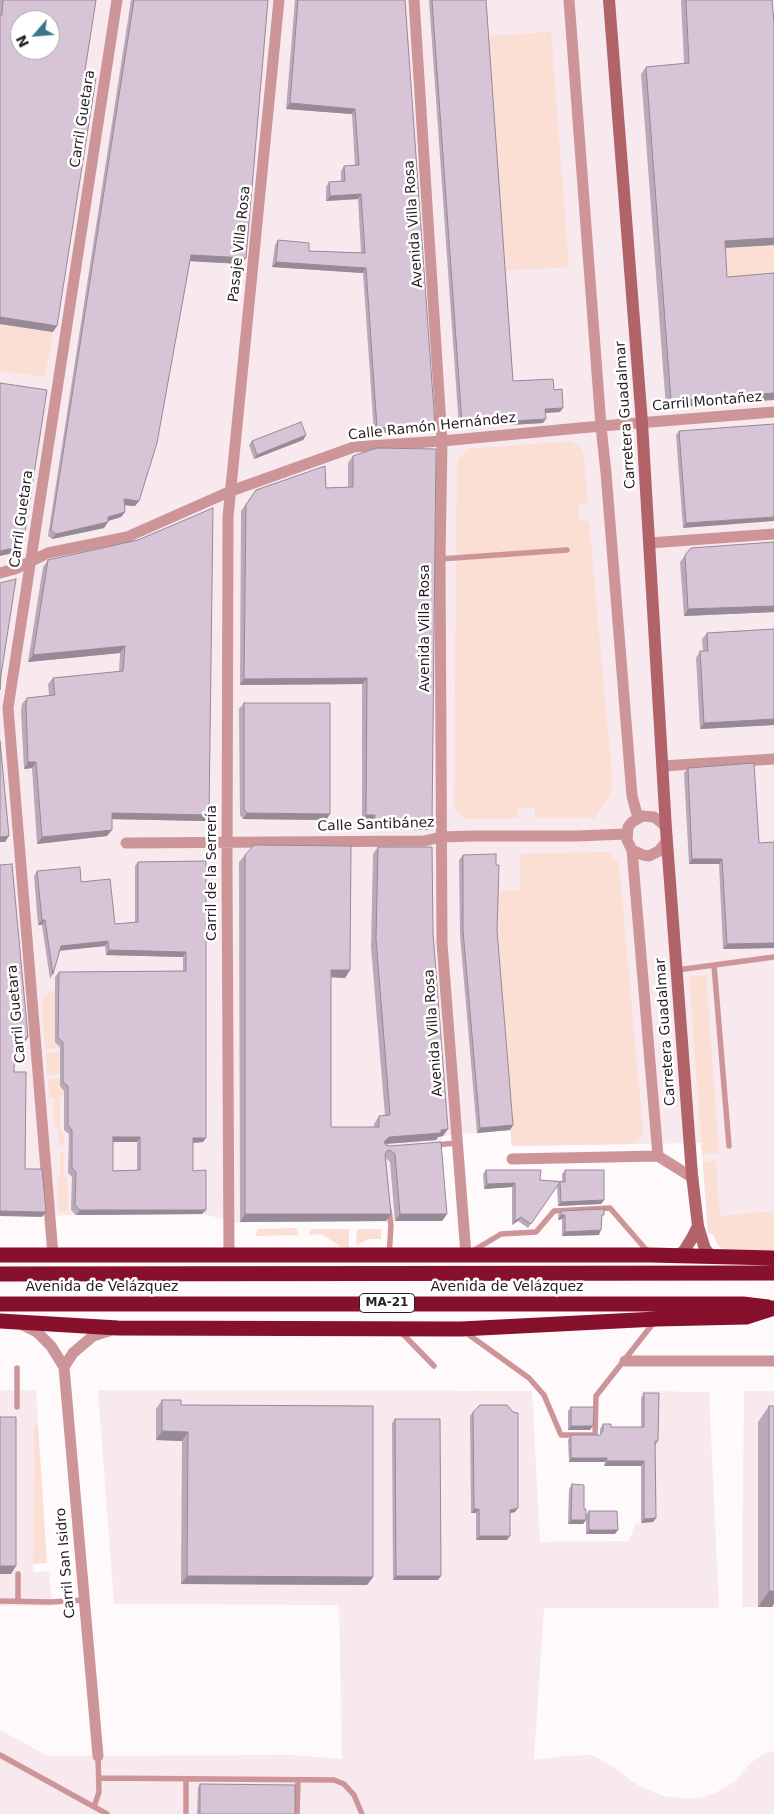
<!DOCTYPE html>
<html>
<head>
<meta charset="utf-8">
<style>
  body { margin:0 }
  #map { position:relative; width:774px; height:1814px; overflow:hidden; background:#fef9fb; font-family:"DejaVu Sans",sans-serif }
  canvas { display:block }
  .north { position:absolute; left:10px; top:10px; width:50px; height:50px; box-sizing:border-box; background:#fff; border:1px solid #a9a5a7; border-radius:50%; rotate:243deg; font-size:14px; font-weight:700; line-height:20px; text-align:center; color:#271e22 }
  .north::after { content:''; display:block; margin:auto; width:18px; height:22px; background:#3b768e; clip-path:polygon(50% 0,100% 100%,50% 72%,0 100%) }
</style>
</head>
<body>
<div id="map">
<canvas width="774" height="1814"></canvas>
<div class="north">N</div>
</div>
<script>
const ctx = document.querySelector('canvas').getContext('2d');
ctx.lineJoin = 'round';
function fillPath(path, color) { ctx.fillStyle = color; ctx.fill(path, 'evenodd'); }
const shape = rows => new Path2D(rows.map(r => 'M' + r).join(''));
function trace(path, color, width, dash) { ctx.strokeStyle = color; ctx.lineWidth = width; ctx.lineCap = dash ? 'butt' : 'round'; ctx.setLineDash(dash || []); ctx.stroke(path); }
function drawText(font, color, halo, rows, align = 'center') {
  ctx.font = font + ' "DejaVu Sans",sans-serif'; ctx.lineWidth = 5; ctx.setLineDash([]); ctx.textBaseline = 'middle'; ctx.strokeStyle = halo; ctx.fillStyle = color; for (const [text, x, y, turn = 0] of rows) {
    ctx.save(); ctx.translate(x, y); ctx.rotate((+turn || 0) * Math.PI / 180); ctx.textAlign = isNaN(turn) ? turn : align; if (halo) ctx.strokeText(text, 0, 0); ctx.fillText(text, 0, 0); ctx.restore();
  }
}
fillPath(shape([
  [0,0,774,0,774,1250,717,1244,713,1234,708,1233,701,1143,512,1146,510,1130,443,1136,436,1151,442,1221,247,1222,247,1223,240,1223,202,1214,0,1216,0,371,45,376,52,333,0,324],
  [20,20,50,20,50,50,20,50],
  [0,1390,36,1390,38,1425,34,1426,33,1572,49,1571,52,1606,0,1606],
  [98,1390,532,1391,540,1542,629,1541,635,1524,641,1523,641,1391,709,1392,719,1608,544,1608,534,1760,564,1756,592,1755,612,1766,640,1787,664,1796,684,1799,701,1798,717,1792,734,1782,752,1762,768,1752,774,1752,774,1814,0,1814,0,1730,48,1756,292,1755,342,1759,339,1605,114,1604],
  [744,1391,774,1391,774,1607,742,1607]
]), '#f7e9ee');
fillPath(shape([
  [551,32,569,267,501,271,485,36],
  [774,245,774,280,722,284,720,248],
  [0,324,53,332,45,377,0,371],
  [572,441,583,451,588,504,578,505,579,521,589,521,613,788,595,818,535,818,535,808,518,808,518,818,465,819,454,808,457,462,467,449],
  [608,852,619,864,643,1133,633,1144,512,1146,494,934,495,891,520,890,520,854],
  [706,975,719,1153,702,1154,689,976],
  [55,989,55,1042,60,1048,45,1049,42,999],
  [60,1052,60,1074,47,1075,46,1053],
  [48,1079,60,1079,60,1086,64,1091,64,1094,60,1099,60,1131,64,1135,64,1145,59,1146,58,1127,54,1127,54,1098,49,1098],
  [60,1152,64,1152,64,1174,67,1179,68,1211,58,1212,57,1177,60,1176],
  [716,1160,720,1216,774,1211,774,1250,724,1250,717,1244,713,1234,708,1233,703,1162],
  [296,1228,299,1235,255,1236,258,1229],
  [312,1229,349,1229,349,1248,341,1247,322,1234,308,1235],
  [357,1229,381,1229,381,1239,369,1239,356,1245],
  [38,1425,47,1563,33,1564,34,1426]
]), '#fbded4');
trace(shape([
  [440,559,567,550],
  [714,965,729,1146],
  [677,970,774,957],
  [434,1145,457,1143],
  [471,1252,501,1234,536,1232,554,1211,610,1208,649,1253],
  [389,1255,391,1226,389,1210],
  [401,1332,434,1366],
  [465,1332,529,1378,544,1395,561,1435,595,1435,596,1396,655,1321],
  [17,1407,17,1368],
  [0,1601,51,1602,85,1600],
  [18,1601,18,1574],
  [0,1755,107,1814],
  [99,1778,334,1780,344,1784,354,1795,362,1814],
  [186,1779,186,1814],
  [94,1807,99,1792,98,1756],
  [297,1814,298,1780]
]), '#cd9598', 5.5);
trace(shape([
  [414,0,442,441,440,559,442,943,466,1255],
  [569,0,601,426,606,473,632,796,638,818],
  [649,543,774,534],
  [0,573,15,569,48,553,127,537,231,491,354,447,442,441,601,426,774,412],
  [662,766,774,759],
  [666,829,663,824,654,817,643,816,632,822,628,827,627,840,632,850,643,855,649,856,659,851,666,842,667,836],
  [126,843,424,841,441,837,472,836,577,836,627,834],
  [632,850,658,1156,693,1178],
  [512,1159,658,1156],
  [53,1255,8,708,117,0],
  [229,1255,227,869,228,517,279,0],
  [21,1324,37,1332,51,1346,64,1367,98,1756],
  [625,1361,774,1361],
  [64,1367,73,1353,93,1336,112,1330]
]), '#cd9598', 11);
trace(shape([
  [609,0,642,423,666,829,692,1175,698,1226,705,1249,712,1257],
  [676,1256,684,1251,692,1238,698,1226]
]), '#b26369', 12);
trace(shape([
  [0,1255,651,1255,774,1258],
  [0,1274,774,1273],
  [0,1304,743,1304,768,1307],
  [0,1321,118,1328,461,1329,657,1319,746,1317,774,1308]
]), '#87102d', 15);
fillPath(shape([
  [0,0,96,0,84,77,53,332,0,324],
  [131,0,268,0,242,264,190,261,139,501,135,506,125,505,125,512,121,517,108,521,104,528,52,539,48,536],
  [295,0,405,0,431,431,374,433,363,273,272,267,275,245,278,240,309,251,361,253,358,199,326,201,326,187,329,182,341,181,341,171,344,166,355,166,352,114,286,109],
  [429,0,486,0,513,381,554,390,560,412,546,413,543,423,459,428],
  [681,0,772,0,774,22,774,245,725,248,727,277,774,273,666,408,641,74,646,67,684,63],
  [774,424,683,528,676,435,679,431],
  [306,435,303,440,254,459,249,445,252,441],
  [353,456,428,830,370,829,371,821,362,821,362,684,240,685,241,511,256,490,348,487,348,463],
  [138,540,209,815,205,821,112,819,107,836,37,844,32,768,24,769,21,711,22,704,27,698,49,695,48,684,53,678,119,672,120,653,28,662,43,567,48,560],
  [774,542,774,612,684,616,680,562,691,548],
  [774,629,774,725,700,729,696,658,700,651,703,651,702,639,707,633],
  [244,703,326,820,243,819,240,815,239,709],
  [688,768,759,843,774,948,723,949,719,864,689,864,684,773],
  [378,847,433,933,443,1136,438,1137,436,1140,385,1144,390,1146,447,1214,442,1221,395,1221,390,1162,386,1158,391,1214,386,1221,240,1222,239,862,245,855,350,970,345,978,331,977,331,1127,374,1127,374,1124,379,1116,385,1116,371,947,373,854],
  [463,855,513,1125,510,1130,477,1133,460,935,459,860],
  [206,861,203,1142,193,1143,193,1171,202,1214,76,1215,71,1210,72,1177,68,1173,69,1134,64,1130,64,1091,60,1086,60,1047,55,1042,55,977,59,972,183,971,183,957,106,955,105,946,60,950,53,974,50,979,42,925,38,925,34,876,37,871,81,882,115,924,135,922,135,866,138,862],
  [113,1142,137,1142,137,1170,113,1171],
  [486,1170,540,1180,562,1181,562,1174,565,1170,604,1200,601,1204,558,1206,557,1186,528,1228,518,1221,512,1225,512,1187,484,1189,483,1174],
  [561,1211,599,1235,562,1236,562,1219,558,1220,558,1215],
  [644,1393,658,1441,655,1446,656,1518,653,1522,641,1523,641,1466,604,1466,605,1462,569,1462,568,1440,571,1435,600,1435,600,1429,603,1424,611,1427,641,1427,641,1398],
  [162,1400,181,1405,373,1577,367,1585,181,1584,182,1441,156,1440,156,1409],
  [769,1406,772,1607,758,1607,758,1422],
  [571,1407,590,1430,568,1430,568,1411],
  [473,1412,515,1512,510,1513,507,1540,476,1540,476,1513,471,1513,470,1416],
  [395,1419,438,1580,393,1580,392,1423],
  [572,1484,584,1509,586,1520,583,1524,568,1524,569,1489],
  [589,1511,615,1534,586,1534,586,1515],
  [200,1784,295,1814,197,1814,198,1788]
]), '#b9a9b9');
fillPath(shape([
  [290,103,355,109,352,114,286,109],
  [361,194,358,199,326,201,330,196],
  [774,238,774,245,720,248,725,241],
  [191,255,246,258,242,264,187,261],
  [276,262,366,268,363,273,272,267],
  [0,317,57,326,53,332,0,324],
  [774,393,774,400,666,408,671,401],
  [563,408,560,412,543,413,545,409],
  [546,419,543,423,459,428,462,424],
  [435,426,431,431,374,433,377,428],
  [306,435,303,440,254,459,257,455],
  [124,499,139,501,135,506,120,505],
  [125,512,121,517,105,522,108,517],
  [774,517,774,521,683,528,686,523],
  [108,522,104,528,52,539,56,534],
  [23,546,18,552,0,556,0,551],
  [774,606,774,612,684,616,688,609],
  [125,646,120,653,28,662,33,655],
  [367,678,362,684,240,685,244,679],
  [774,719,774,725,700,729,704,723],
  [28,762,36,762,32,768,24,769],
  [112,813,209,815,205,821,107,819],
  [247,813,330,814,326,820,243,819],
  [366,815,375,815,371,821,362,821],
  [375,823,432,823,428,830,370,829],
  [112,830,107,836,37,844,42,837],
  [9,836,5,842,0,842,0,837],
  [692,859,722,859,719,864,689,864],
  [42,920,45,920,42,925,38,925],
  [108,941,105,946,58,951,61,946],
  [774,943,774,948,723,949,727,944],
  [109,950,186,952,183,957,106,955],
  [331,970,350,970,345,978,326,977],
  [28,1037,25,1042,11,1043,15,1038],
  [513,1125,510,1130,477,1133,480,1128],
  [448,1129,443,1136,438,1137,436,1140,384,1144,384,1142,389,1137],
  [113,1137,140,1137,137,1142,109,1142],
  [193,1138,206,1138,203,1142,189,1143],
  [515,1183,512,1187,484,1189,487,1184],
  [604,1200,601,1204,558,1206,561,1202],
  [80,1210,206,1210,202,1214,76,1215],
  [0,1211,46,1212,42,1217,0,1216],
  [245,1214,391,1214,386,1221,240,1222],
  [400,1214,447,1214,442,1221,395,1221],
  [561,1215,565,1215,562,1219,558,1220],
  [521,1217,518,1221,512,1225,515,1221],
  [601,1230,599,1235,562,1236,565,1232],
  [571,1426,593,1426,590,1430,568,1430],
  [162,1431,188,1432,182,1441,156,1440],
  [571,1458,607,1458,605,1462,569,1462],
  [607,1461,644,1461,641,1466,604,1466],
  [518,1508,515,1512,507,1514,510,1510],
  [474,1509,479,1509,476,1513,471,1513],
  [656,1518,653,1522,641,1523,644,1519],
  [571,1520,586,1520,583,1524,568,1524],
  [589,1530,618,1530,615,1534,586,1534],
  [479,1536,510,1536,507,1540,476,1540],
  [0,1566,16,1566,11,1574,0,1574],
  [187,1576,373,1577,367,1585,181,1584],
  [396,1576,441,1576,438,1580,393,1580],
  [769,1591,774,1591,774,1604,772,1607,758,1607]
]), '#968a96');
const building = shape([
  [3,0,96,0,84,77,96,78,57,326,0,317,0,15,2,15,3,0],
  [20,20,50,20,50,50,20,50,20,20],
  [134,0,268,0,246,258,191,255,157,443,139,501,124,499,125,512,108,517,108,522,56,534,51,530,134,0],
  [298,0,405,0,435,426,377,428,366,268,276,262,278,240,309,243,309,251,365,253,361,194,330,196,329,182,345,181,344,166,359,165,355,109,290,103,298,0],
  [432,0,486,0,513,381,553,379,554,390,562,389,563,408,545,409,546,419,462,424,432,0],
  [686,0,772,0,774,22,774,238,725,241,727,277,774,273,774,393,671,401,646,67,689,63,686,0],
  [0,383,47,390,23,546,0,551,0,383],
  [301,422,306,435,257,455,252,441,301,422],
  [774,424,774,517,686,523,679,431,774,424],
  [377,448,436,449,432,823,375,823,375,815,366,815,367,678,244,679,246,505,256,490,325,466,326,488,353,487,353,456,377,448],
  [213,508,209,815,112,813,112,830,42,837,36,762,28,762,26,705,27,698,55,695,53,678,123,671,125,646,33,655,48,560,138,540,213,508],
  [774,542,774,606,688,609,685,555,691,548,774,542],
  [16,579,1,675,0,690,0,583,16,579],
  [774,629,774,719,704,723,700,651,708,651,707,633,774,629],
  [244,703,330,703,330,814,247,813,244,809,244,703],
  [0,741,9,836,0,837,0,741],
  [754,763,759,843,774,842,774,943,727,944,722,859,692,859,688,768,754,763],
  [254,845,351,846,350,970,331,970,331,1127,379,1127,379,1116,390,1115,376,939,378,847,432,847,433,933,448,1129,441,1130,441,1133,389,1137,384,1142,386,1145,390,1146,441,1142,447,1214,400,1214,395,1154,390,1150,387,1151,385,1155,391,1214,245,1214,245,855,254,845],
  [496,854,496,865,499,865,497,930,513,1125,480,1128,463,930,463,855,496,854],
  [206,861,206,1138,193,1138,193,1171,206,1170,206,1210,80,1210,75,1205,76,1172,72,1168,72,1130,68,1125,68,1086,63,1082,63,1042,58,1038,59,972,186,971,186,952,109,950,108,941,61,946,53,974,45,920,42,920,37,871,80,867,81,882,110,879,115,924,138,922,138,862,206,861],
  [113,1137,140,1137,140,1170,113,1171,113,1137],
  [12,864,28,1037,15,1038,14,1072,26,1072,25,1169,42,1169,46,1212,0,1211,0,865,12,864],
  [486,1170,541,1170,540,1180,565,1182,565,1170,604,1170,604,1200,561,1202,560,1182,531,1224,521,1217,515,1221,515,1183,487,1184,486,1170],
  [604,1209,604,1215,602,1215,601,1230,565,1232,565,1215,561,1215,561,1211,604,1209],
  [644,1393,659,1393,658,1441,655,1441,656,1518,644,1519,644,1461,607,1461,607,1458,571,1458,571,1435,600,1435,603,1431,603,1424,611,1424,611,1427,644,1427,644,1393],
  [162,1400,181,1400,181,1405,373,1406,373,1577,187,1576,188,1432,162,1431,162,1400],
  [480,1405,507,1405,513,1412,518,1413,518,1508,510,1510,510,1536,479,1536,479,1509,474,1509,473,1412,480,1405],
  [769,1406,774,1406,774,1591,769,1591,769,1406],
  [571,1407,594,1407,593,1426,571,1426,571,1407],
  [0,1417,16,1417,16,1566,0,1566,0,1417],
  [395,1419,440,1419,441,1576,396,1576,395,1419],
  [572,1484,584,1485,584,1509,586,1509,586,1520,571,1520,572,1484],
  [589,1511,617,1511,618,1530,589,1530,589,1511],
  [200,1784,295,1785,295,1814,200,1814,200,1784]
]);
fillPath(building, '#d7c5d7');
trace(building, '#968a96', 1);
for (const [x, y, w] of [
  [387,1303,55]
]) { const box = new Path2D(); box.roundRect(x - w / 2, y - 9.5, w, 19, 4); ctx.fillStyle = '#fff'; ctx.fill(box); trace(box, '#271e22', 1); }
drawText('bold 12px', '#271e22', null, [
  ["MA-21",387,1303]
]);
drawText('14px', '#271e22', '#fff', [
  ["Carril Guetara",83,119,-81],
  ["Avenida Villa Rosa",414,224,-94],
  ["Pasaje Villa Rosa",240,244,-84],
  ["Carril Montañez",707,402,-5],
  ["Carretera Guadalmar",626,415,-94],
  ["Calle Ramón Hernández",432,427,-6],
  ["Carril Guetara",22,519,-82],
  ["Avenida Villa Rosa",425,628,-90],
  ["Calle Santibánez",376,825,-2],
  ["Carril de la Serrería",212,873,-90],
  ["Carril Guetara",17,1014,-95],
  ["Carretera Guadalmar",666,1032,-94],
  ["Avenida Villa Rosa",434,1033,-94],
  ["Avenida de Velázquez",102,1287],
  ["Avenida de Velázquez",507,1287],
  ["Carril San Isidro",66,1563,-95]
]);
</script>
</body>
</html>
